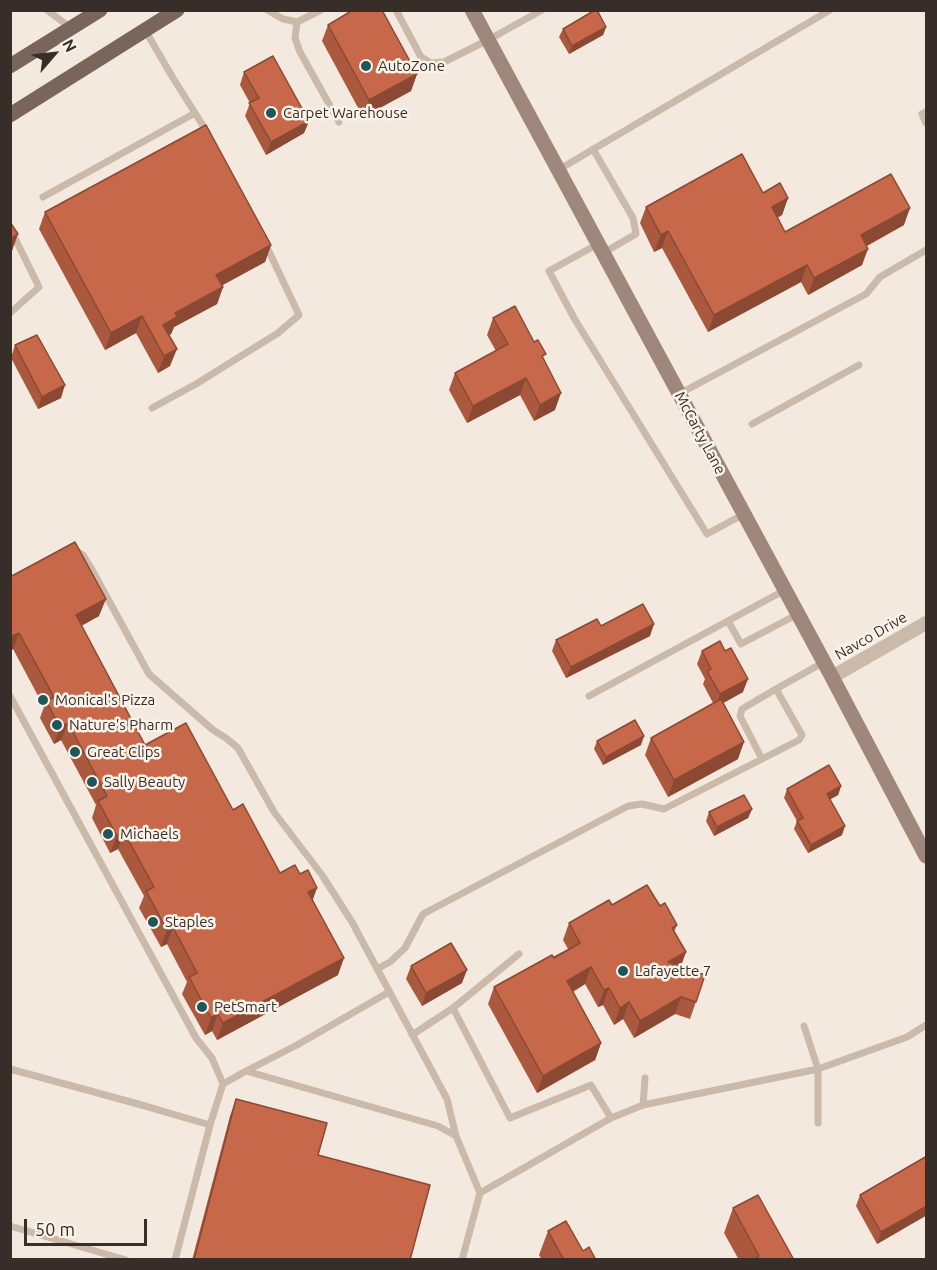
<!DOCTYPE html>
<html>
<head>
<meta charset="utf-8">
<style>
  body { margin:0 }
  #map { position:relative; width:937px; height:1270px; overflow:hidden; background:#f3e9de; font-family:Ubuntu,sans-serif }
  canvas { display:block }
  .frame { position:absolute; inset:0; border:12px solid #382e29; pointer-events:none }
  .north { position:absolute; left:24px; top:24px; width:60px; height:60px; -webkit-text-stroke:4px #faf3ea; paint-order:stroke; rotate:62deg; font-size:16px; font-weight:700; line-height:24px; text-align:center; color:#382e29 }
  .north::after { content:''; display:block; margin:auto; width:21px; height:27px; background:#382e29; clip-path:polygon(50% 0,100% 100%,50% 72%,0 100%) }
  .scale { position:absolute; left:24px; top:1219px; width:123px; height:27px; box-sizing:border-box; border:3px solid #382e29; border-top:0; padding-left:8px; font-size:18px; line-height:21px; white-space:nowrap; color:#382e29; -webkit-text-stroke:4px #faf3ea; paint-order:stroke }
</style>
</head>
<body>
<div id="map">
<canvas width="937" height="1270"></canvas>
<div class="frame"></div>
<div class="north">N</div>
<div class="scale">50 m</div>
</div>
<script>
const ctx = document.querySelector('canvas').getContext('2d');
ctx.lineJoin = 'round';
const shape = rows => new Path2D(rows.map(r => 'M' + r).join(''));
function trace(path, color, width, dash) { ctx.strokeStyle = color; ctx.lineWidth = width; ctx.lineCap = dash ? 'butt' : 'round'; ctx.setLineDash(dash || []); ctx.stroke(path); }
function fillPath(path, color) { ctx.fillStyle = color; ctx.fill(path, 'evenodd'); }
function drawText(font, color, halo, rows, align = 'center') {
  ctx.font = font + ' Ubuntu,sans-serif'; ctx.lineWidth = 5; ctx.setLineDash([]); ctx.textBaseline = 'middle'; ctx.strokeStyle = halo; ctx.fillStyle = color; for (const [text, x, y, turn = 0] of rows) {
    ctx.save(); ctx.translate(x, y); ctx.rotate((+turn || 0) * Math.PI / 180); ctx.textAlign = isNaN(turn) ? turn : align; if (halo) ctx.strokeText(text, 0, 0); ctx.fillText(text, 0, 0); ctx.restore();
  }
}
trace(shape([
  [47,10,71,28],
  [267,10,283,19,297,22,321,10],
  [396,10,421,57,431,63,444,62,488,40,542,10],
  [297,22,295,38,300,52,339,122],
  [145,30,173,78,207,132],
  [926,112,922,114,926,123],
  [593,149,633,218,636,234,603,253],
  [558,170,830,10],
  [43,197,195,113],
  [10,228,39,287,10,313],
  [598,244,549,271,574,318,707,534,744,514],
  [679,394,866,294,880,277,926,250],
  [152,408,196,384,278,333,299,315,265,243],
  [752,424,859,365],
  [75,550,83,555,91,568,149,674,213,730,226,738,238,748,274,812,322,875,352,922,447,1099,456,1136],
  [728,621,741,644,798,614],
  [776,689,802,735,799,740,762,759,740,716,742,709,776,689,824,662],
  [10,696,196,1038,212,1058,223,1084],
  [589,696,785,590],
  [519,954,453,1008,510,1118,591,1085,611,1118],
  [377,969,390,962,405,948,423,914,628,806,642,804,664,809,762,759],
  [804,1026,818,1069,818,1123],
  [412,1035,453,1008],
  [10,1069,138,1104,210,1125],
  [246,1071,297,1045,389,992],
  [643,1105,645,1078],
  [480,1193,611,1118,643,1105,818,1069,907,1037,926,1025],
  [10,1226,126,1260],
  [175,1260,210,1125,223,1084,246,1071,438,1126,456,1136,480,1193,462,1260]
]), '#cbb9a9', 7);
trace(shape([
  [832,677,926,623]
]), '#cbb9a9', 14);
trace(shape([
  [472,10,832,677,926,856]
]), '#9f887b', 15);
trace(shape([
  [10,66,100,10],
  [10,115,177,10]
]), '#7a655a', 15);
fillPath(shape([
  [328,25,417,74,411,91,363,117,322,41],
  [606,27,603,35,569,54,559,37,563,29],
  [244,72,309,121,304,133,266,155,245,116,250,103,240,85],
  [763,193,788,198,782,215,777,218,785,232,904,225,867,246,862,265,808,295,801,282,708,332,662,248,654,252,640,223,646,207],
  [45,212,271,245,265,262,222,285,223,287,217,304,174,327,171,334,169,335,170,366,158,373,136,333,105,350,39,229],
  [493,318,544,360,555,410,534,421,520,395,467,423,449,390,455,373,496,351,487,335],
  [15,345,61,398,38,409,11,358],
  [10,577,99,616,81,626,145,745,233,810,280,873,313,900,338,975,217,1040,212,1031,205,1035,182,994,187,982,167,944,161,947,139,908,144,896,118,849,110,853,92,818,96,805,61,740,54,744,40,718,44,707,13,649,10,651],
  [601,626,650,636,566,678,552,651,556,640],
  [702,651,743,692,723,703,738,759,668,797,645,755,651,738,713,703,703,684,705,679,697,664],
  [597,741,641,745,603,765,594,749],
  [841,786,838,795,830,799,842,835,808,853,794,829,797,821,784,798,787,789],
  [752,809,748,818,714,836,706,821,709,812],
  [612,905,660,906,677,925,674,932,680,966,705,975,690,1019,675,1014,634,1038,623,1019,614,1025,603,1005,598,1007,585,984,573,992,601,1043,595,1060,537,1093,488,1004,494,987,568,949,563,940,569,923],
  [411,966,462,983,422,1006,406,979],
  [236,1099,318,1155,410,1260,192,1260,230,1116],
  [927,1155,927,1215,877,1244,856,1206,860,1195,926,1157],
  [733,1208,794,1260,739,1260,724,1233],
  [548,1231,583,1251,596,1260,542,1260,539,1255]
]), '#aa593f');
fillPath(shape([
  [606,27,603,35,569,54,572,46],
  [417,74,411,91,363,117,369,100],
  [309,121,304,133,266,155,271,142],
  [788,198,782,215,765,224,772,207],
  [910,208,904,225,855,252,861,235],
  [668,231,662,248,654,252,661,235],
  [18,234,12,251,10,252,10,239],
  [271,245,265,262,210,292,216,275],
  [868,249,862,265,808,295,814,278],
  [807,265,801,282,708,332,714,315],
  [223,287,217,304,174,327,171,334,157,342,163,325,175,313],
  [142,316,136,333,105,350,111,333],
  [177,349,170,366,158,373,164,356],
  [526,378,520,395,467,423,473,406],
  [65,385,61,398,38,409,42,397],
  [561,393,555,410,534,421,540,405],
  [106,599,99,616,70,632,76,615],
  [654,624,650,636,566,678,571,667],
  [19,633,13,649,10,651,10,637],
  [748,679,743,692,716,707,720,694],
  [68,723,61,740,54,744,60,727],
  [644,736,641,745,603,765,606,757],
  [744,742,738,759,668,797,674,780],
  [841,786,838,795,824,803,827,794],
  [752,809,748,818,714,836,717,827],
  [845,826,842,835,808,853,811,845],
  [124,832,118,849,110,853,117,836],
  [317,888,311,905,308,892],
  [173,927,167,944,161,947,167,930],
  [686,952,680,969,668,962],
  [344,958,338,975,217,1040,223,1023],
  [591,967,585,984,561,998,567,981],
  [467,970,462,983,422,1006,426,993],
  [609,988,603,1005,598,1007,604,990],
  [681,997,675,1014,634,1038,640,1021],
  [629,1002,623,1019,614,1025,620,1008],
  [218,1014,212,1031,205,1035,211,1018],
  [601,1043,595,1060,537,1093,543,1076],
  [927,1206,927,1215,877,1244,881,1232]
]), '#8b4933');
const building = shape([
  [353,10,382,10,417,74,369,100,328,25,353,10],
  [595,10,597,10,606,27,572,46,563,29,595,10],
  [273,56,309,121,271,142,249,103,259,98,244,72,273,56],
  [206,125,271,245,216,275,223,287,175,313,177,317,163,325,177,349,164,356,142,316,111,333,45,212,206,125],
  [742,154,763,193,780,183,788,198,772,207,785,232,891,174,910,208,861,235,868,249,814,278,807,265,714,315,668,231,661,235,646,207,742,154],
  [10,222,18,234,10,239,10,222],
  [515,306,534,342,538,340,546,354,542,356,561,393,540,405,526,378,473,406,455,373,508,344,493,318,515,306],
  [37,335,65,385,42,397,15,345,37,335],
  [75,542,106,599,76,615,145,745,186,723,233,810,243,804,280,873,295,865,300,874,308,870,317,888,308,892,344,958,223,1023,218,1014,211,1018,189,977,197,973,173,927,167,930,146,891,154,887,124,832,117,836,98,801,107,796,68,723,60,727,46,701,54,697,19,633,10,637,10,577,75,542],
  [643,604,654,624,571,667,556,640,597,619,601,626,643,604],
  [720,641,725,651,731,648,748,679,720,694,707,671,711,669,702,651,720,641],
  [721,699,744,742,674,780,651,738,721,699],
  [635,720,644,736,606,757,597,741,635,720],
  [829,765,841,786,827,794,845,826,811,845,797,821,803,818,787,789,829,765],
  [744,795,752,809,717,827,709,812,744,795],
  [647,885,660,906,665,903,677,925,672,928,686,952,668,962,705,975,696,1002,681,997,640,1021,629,1002,620,1008,609,988,604,990,591,967,567,981,601,1043,543,1076,494,987,552,955,554,958,580,943,569,923,609,900,612,905,647,885],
  [451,943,467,970,426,993,411,966,451,943],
  [236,1099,327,1123,318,1155,430,1185,410,1260,194,1260,236,1099],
  [927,1156,927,1206,881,1232,860,1195,927,1156],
  [758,1195,794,1260,753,1260,759,1256,733,1208,758,1195],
  [566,1221,583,1251,589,1247,596,1260,564,1260,548,1231,566,1221]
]);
fillPath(building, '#c66849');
trace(building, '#8b4933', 1.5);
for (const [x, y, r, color] of [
  [366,66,6,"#1e565a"],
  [271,113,6,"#1e565a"],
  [43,700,6,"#1e565a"],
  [57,725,6,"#1e565a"],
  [75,752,6,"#1e565a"],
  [92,782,6,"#1e565a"],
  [108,834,6,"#1e565a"],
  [153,922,6,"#1e565a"],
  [623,971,6,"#1e565a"],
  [202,1007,6,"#1e565a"]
]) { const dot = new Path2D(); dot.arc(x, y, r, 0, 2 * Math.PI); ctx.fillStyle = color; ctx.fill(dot); trace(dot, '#faf3ea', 2); }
drawText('15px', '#382e29', '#faf3ea', [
  ["AutoZone",378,66],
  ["Carpet Warehouse",283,113],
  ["Monical's Pizza",55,700],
  ["Nature's Pharm",69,725],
  ["Great Clips",87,752],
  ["Sally Beauty",104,782],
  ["Michaels",120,834],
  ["Staples",165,922],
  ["Lafayette 7",635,971],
  ["PetSmart",214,1007]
], 'left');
drawText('15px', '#382e29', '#faf3ea', [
  ["McCarty Lane",700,433,62],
  ["Navco Drive",871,636,-30]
]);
</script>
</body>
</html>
